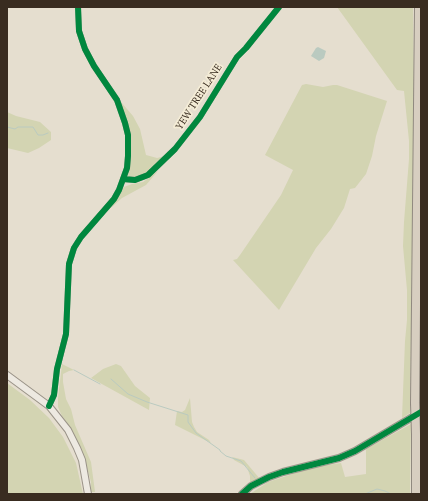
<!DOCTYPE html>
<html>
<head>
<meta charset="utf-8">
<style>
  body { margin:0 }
  #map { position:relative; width:428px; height:501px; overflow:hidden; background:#e5decf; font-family:"PT Serif",serif }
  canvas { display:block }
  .frame { position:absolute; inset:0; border:8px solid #392c20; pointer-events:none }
</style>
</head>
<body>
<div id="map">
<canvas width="428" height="501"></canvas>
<div class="frame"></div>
</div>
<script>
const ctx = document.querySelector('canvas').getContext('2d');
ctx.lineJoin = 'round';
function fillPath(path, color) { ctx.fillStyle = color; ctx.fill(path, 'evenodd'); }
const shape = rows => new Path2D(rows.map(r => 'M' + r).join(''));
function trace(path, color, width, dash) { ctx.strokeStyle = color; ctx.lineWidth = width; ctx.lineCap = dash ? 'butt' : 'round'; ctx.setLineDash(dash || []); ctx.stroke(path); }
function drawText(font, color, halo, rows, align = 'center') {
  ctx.font = font + ' "PT Serif",serif'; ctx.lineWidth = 3.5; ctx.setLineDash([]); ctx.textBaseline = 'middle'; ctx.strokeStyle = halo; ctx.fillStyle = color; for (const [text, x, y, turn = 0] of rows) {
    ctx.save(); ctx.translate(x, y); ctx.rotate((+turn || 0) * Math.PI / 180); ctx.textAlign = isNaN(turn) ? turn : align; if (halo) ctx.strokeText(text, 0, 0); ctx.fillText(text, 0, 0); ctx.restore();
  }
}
fillPath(shape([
  [337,7,413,7,414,90,410,413,402,418,405,341,407,320,407,290,403,246,404,222,409,159,409,141,404,91,397,90],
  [306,84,323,87,333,85,337,85,387,101,376,136,372,156,366,174,355,188,350,189,344,208,331,229,316,248,279,310,233,260,237,259,240,255,281,195,293,170,265,155,302,85],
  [121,102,133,116,140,129,146,155,157,158,165,156,144,175,131,179,128,176,131,143,127,122,121,106],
  [7,112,16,116,40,122,51,132,51,140,39,148,28,153,7,148],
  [158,171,146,185,122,198,111,208,124,187,132,184,143,182],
  [62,364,74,370,69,371,63,374,63,382,66,399,71,409,75,425,91,462,95,492,91,492,91,482,82,451,70,427,62,416,58,407,58,398],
  [116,364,121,366,135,386,150,398,149,410,91,378,103,369],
  [7,383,30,400,49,418,63,437,76,463,83,494,7,494],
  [190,398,192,422,194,427,197,432,209,440,211,443,175,425,177,411,182,412,185,410],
  [411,424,410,494,250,494,268,482,314,467,341,463,345,477,366,474,366,449],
  [232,457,244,460,260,479,250,484,250,476,247,467,234,460]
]), '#d3d4b2');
fillPath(shape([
  [318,47,326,51,324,58,319,61,311,56,316,48]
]), '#bacac0');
trace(shape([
  [7,127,15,129,18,127,33,127,38,135,43,135,48,133],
  [74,370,100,384],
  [111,379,128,394,147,402,188,415,188,422,196,433,220,450,220,451,226,456,241,461,255,478],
  [365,494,377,489,385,491,391,494]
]), '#bacac0', 1);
const street = shape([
  [123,179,135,180,148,175,175,149,200,117,237,57,246,48,279,7],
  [49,406,54,395,57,369,66,334,69,264,74,248,81,237,114,199,119,190,127,168,128,156,128,135,125,123,117,100,94,66,85,49,79,31,78,7]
]);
const secondary = shape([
  [7,375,49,406,68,430,77,448,82,460,88,494],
  [242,494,251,486,269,477,283,472,339,458,355,451,421,412]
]);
const highway = shape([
  [415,403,419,7],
  [416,434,416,494]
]);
trace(street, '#aaa398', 6);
trace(secondary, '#9a9388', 8);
trace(highway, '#90897f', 10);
trace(street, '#ede9e1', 4.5);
trace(secondary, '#ede9e1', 6);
trace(highway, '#d7cec0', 8);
const highwayBridge = shape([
  [415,403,416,434]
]);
trace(highwayBridge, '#90897f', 10, []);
trace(highwayBridge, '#d7cec0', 8);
trace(shape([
  [123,179,135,180,148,175,175,149,200,117,237,57,246,48,279,7],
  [49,406,54,395,57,369,66,334,69,264,74,248,81,237,114,199,119,190,127,168,128,156,128,135,125,123,117,100,94,66,85,49,79,31,78,7],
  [242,494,251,486,269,477,283,472,339,458,355,451,421,412]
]), '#00873e', 6);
drawText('10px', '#392c20', '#f4ecd6', [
  ["YEW TREE LANE",199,97,-57]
]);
</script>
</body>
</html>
